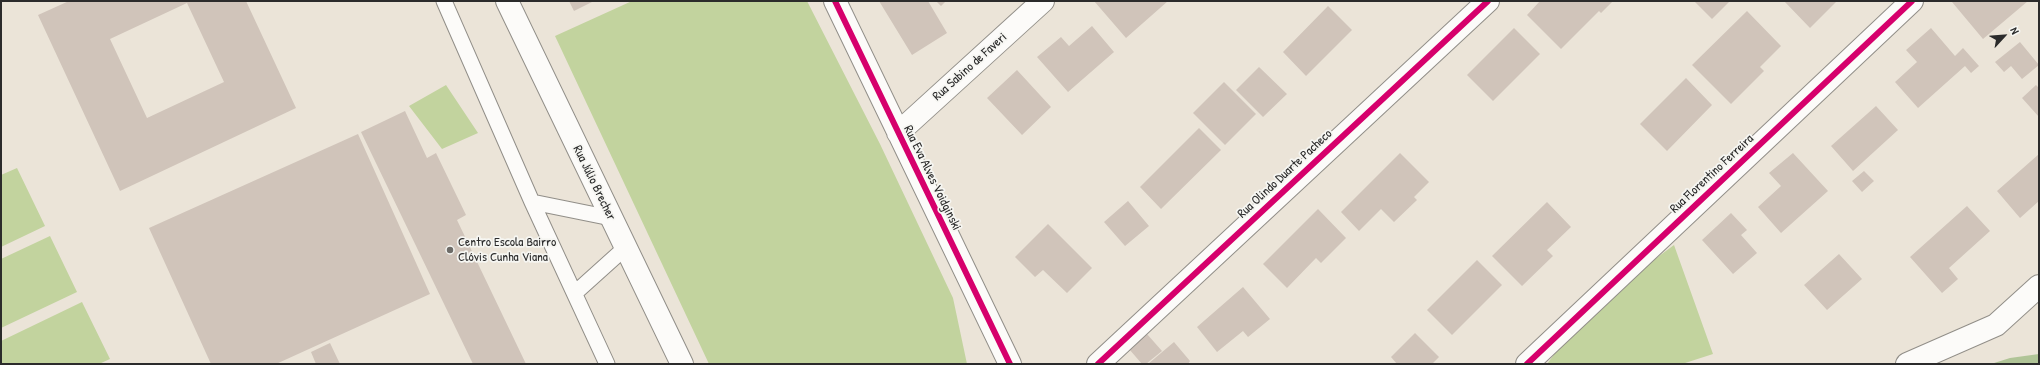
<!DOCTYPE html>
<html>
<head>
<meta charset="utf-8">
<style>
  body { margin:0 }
  #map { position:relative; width:2040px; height:365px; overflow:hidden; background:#ebe4d8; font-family:"Patrick Hand",sans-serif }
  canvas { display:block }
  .frame { position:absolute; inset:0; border:2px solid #2b2b2b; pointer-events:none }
  .north { position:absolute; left:1984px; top:16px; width:40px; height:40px; -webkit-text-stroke:3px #f6f6f2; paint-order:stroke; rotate:64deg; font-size:11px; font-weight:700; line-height:16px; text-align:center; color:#2b2b2b }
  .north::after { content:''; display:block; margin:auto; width:14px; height:18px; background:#2b2b2b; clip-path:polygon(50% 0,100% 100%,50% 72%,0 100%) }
</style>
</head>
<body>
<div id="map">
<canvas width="2040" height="365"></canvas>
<div class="frame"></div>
<div class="north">N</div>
</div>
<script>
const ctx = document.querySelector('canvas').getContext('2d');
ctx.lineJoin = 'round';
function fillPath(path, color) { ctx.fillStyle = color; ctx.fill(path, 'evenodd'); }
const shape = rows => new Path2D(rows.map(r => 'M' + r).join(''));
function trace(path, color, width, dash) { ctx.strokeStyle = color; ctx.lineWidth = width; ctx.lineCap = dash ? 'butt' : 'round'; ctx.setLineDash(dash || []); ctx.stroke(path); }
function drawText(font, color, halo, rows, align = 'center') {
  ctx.font = font + ' "Patrick Hand",sans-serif'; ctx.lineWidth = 3.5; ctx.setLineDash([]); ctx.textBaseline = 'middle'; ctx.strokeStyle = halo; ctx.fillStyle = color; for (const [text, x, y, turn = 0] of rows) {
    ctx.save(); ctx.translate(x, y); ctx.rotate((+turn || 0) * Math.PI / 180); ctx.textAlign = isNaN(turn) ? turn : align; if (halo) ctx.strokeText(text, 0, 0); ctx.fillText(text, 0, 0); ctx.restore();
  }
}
fillPath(shape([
  [632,1,807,1,880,144,953,298,967,364,709,364,555,36],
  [446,85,478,133,442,149,409,106],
  [17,168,45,226,1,247,1,175],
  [50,236,77,292,1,328,1,259],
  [1674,245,1713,354,1682,364,1547,364,1561,345,1628,279],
  [82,302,110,359,99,364,1,364,1,341]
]), '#c2d39e');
fillPath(shape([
  [2039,354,2039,364,1991,364,2010,358]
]), '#b0c497');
fillPath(shape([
  [69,1,246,1,296,108,120,191,38,15],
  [187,3,224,82,147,118,110,39],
  [569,1,594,1,574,11],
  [879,1,928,1,947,33,912,55],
  [936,1,946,1,941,6],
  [1094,1,1168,1,1126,38],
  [1540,1,1613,1,1601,13,1599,11,1561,49,1527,15],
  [1694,1,1730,1,1712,19],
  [1784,1,1837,1,1810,28],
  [1954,1,2028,1,1983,39,1952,2],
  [1328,6,1352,30,1306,76,1283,52],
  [1747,11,1781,46,1760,67,1764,71,1731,104,1692,65],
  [1092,26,1114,52,1068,92,1037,57,1061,37,1069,46],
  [1514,28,1540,54,1493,101,1467,75],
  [1931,28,1955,56,1963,48,1979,66,1971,73,1965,66,1918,108,1895,82,1917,62,1906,50],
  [2020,42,2039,65,2022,79,2011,66,2004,72,1995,62],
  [1259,67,1287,94,1263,117,1236,90],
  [1017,70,1051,107,1022,135,987,98],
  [1686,78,1712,105,1667,151,1640,124],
  [1224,82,1256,114,1225,145,1193,113],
  [2036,85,2039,88,2039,117,2022,98],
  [1876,106,1898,130,1853,171,1831,146],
  [405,111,427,158,436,153,466,215,457,220,526,364,473,364,361,132],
  [1199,128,1221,150,1161,209,1140,187],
  [358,134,430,294,276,364,211,364,149,228],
  [1400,153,1429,182,1414,197,1417,200,1394,222,1381,209,1359,231,1341,212],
  [1793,153,1828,191,1781,233,1758,207,1781,186,1769,173],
  [2039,154,2039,201,2020,218,1997,191],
  [1864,171,1874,181,1862,192,1852,181],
  [1128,201,1149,226,1125,246,1104,222],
  [1547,202,1571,227,1547,250,1553,256,1522,286,1492,256],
  [1967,206,1990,231,1949,268,1958,279,1942,293,1910,257],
  [1318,209,1346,238,1321,263,1316,258,1287,288,1263,264],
  [1731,213,1747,230,1741,235,1757,253,1733,274,1702,240],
  [1048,224,1092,268,1067,293,1043,270,1035,277,1015,257],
  [1839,254,1862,279,1827,310,1804,285],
  [1477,260,1502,285,1452,335,1427,310],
  [1243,287,1270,319,1248,337,1243,331,1217,352,1197,327],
  [1415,333,1439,357,1432,364,1397,364,1391,357],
  [1147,334,1162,351,1146,364,1142,364,1129,349],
  [1174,342,1190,361,1188,364,1148,364],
  [330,343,340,364,316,364,311,352]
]), '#d0c4ba');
const service = shape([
  [444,1,532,202,607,364],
  [532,202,611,218],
  [575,293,625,248]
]);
const minor = shape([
  [507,1,682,364],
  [835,1,1010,364],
  [898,133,1043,1],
  [1098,364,1488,1],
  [1527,364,1912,1],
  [1907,364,1996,325,2039,286]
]);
trace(service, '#918e88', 17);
trace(minor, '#918e88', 24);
trace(service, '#fcfbf9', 15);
trace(minor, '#fcfbf9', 22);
trace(shape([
  [835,1,1010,364],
  [1098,364,1488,1],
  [1527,364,1912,1]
]), '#d6006c', 6);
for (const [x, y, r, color] of [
  [450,250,4,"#6e6c68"]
]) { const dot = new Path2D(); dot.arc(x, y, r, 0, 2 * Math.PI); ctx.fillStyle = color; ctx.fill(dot); trace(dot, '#f6f6f2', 1.5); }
drawText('13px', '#2b2b2b', '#f6f6f2', [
  ["Rua Sabino de Faveri",970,67,-42],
  ["Rua Olindo Duarte Pacheco",1285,174,-43],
  ["Rua Florentino Ferreira",1712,174,-43],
  ["Rua Eva Alves Voidginski",932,178,64],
  ["Rua Júlio Brecher",594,183,64]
]);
drawText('13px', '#2b2b2b', '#f6f6f2', [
  ["Centro Escola Bairro",458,243],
  ["Clóvis Cunha Viana",458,258]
], 'left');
</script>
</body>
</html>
